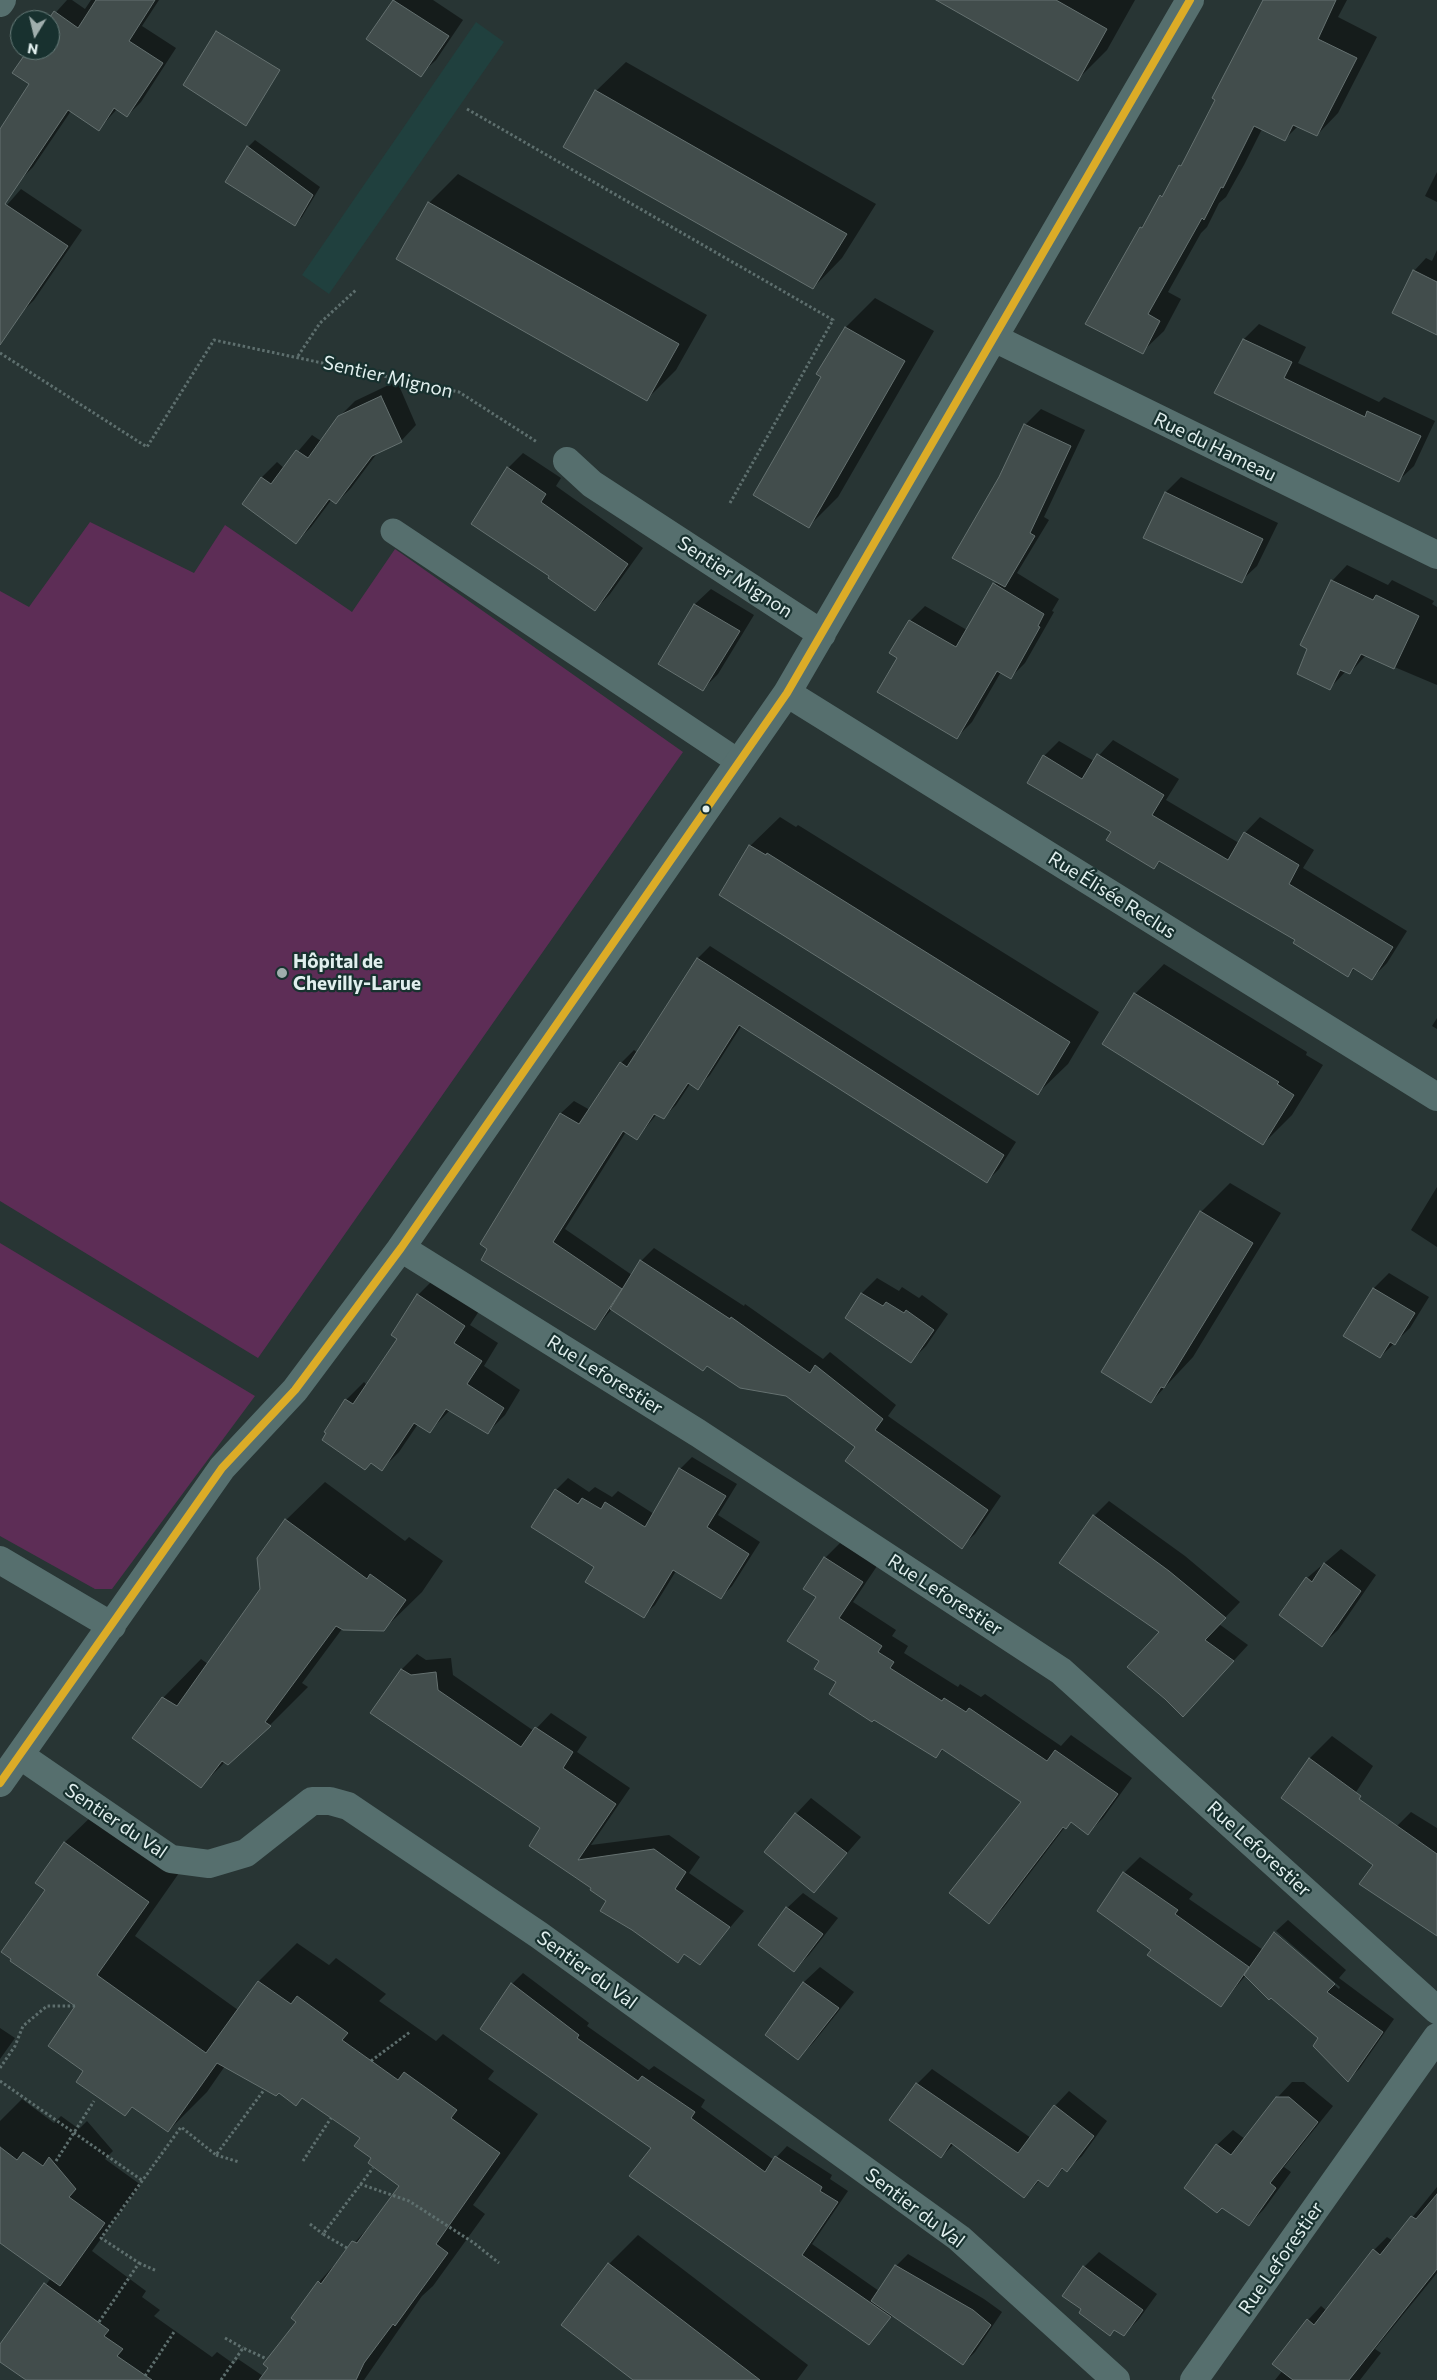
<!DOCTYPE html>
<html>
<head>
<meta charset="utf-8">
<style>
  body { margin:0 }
  #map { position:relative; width:1437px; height:2380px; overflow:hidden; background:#283534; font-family:Commissioner,sans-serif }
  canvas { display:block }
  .north { position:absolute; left:10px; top:10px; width:50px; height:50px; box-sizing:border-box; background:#18312f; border:1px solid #687d7b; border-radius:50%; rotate:189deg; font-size:14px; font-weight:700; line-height:20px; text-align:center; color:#e1efee }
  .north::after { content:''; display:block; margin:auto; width:18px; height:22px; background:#a0aead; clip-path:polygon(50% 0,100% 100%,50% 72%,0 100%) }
</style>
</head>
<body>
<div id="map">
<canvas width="1437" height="2380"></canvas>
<div class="north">N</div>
</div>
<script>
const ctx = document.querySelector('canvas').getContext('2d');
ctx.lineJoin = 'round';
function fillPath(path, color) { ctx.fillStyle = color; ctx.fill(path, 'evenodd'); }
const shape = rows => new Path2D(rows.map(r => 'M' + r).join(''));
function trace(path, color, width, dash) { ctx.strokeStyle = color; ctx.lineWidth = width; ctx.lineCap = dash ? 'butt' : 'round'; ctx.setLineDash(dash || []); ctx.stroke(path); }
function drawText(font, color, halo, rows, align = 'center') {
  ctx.font = font + ' Commissioner,sans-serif'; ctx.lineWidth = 4.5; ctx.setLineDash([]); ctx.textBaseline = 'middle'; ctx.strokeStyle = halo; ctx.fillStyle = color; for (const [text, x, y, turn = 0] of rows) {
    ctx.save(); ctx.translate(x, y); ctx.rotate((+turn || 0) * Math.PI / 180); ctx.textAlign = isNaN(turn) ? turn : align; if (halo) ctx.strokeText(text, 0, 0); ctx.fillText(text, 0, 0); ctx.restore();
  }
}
fillPath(shape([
  [476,22,504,42,329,294,302,275]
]), '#20403e');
fillPath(shape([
  [90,522,194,573,225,525,352,612,395,549,683,752,258,1358,0,1201,0,591,29,607],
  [0,1243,255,1396,112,1589,95,1589,0,1536]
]), '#5d2d56');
fillPath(shape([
  [67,0,72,0,85,9,91,0,159,0,142,26,176,48,141,102,127,116,117,109,99,129,71,111,33,167,19,181,0,169,0,132,31,83,29,50,50,50,49,20],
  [395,0,433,0,463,20,436,60,420,75,367,38],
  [938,0,1135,0,1107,50,1077,80],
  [1264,0,1347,0,1338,17,1377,37,1338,113,1317,135,1298,126,1285,139,1262,129,1244,165,1226,197,1219,203,1207,227,1201,233,1168,292,1181,299,1164,331,1142,352,1141,228,1186,160],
  [626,62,876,204,842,258,813,288,596,91],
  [255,140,320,187,302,217,295,225,248,147],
  [1437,172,1437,202,1425,196],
  [458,174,707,315,676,370,647,399,429,203],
  [21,189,82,230,34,300,19,315,0,303,0,213],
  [1437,250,1437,333,1414,271,1426,258,1432,261],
  [875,298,934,331,838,497,809,526,822,377,818,373,846,327],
  [1259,324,1306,347,1298,363,1379,402,1384,397,1435,421,1414,466,1398,481,1216,392,1244,339],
  [397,381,416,425,401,441,378,452,351,488,336,503,332,499,311,527,296,542,244,504,262,477,277,462,284,468,312,435,321,441,339,417,355,401],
  [1041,409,1085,430,1044,517,1049,520,1017,573,1059,599,1052,611,1054,612,1025,663,1010,678,1001,672,972,722,957,737,898,657,891,653,910,621,925,606,967,630,997,581,1000,478,1025,425],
  [523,453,561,478,556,486,643,548,610,594,595,610,551,576,508,468],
  [1181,477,1278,523,1257,566,1241,581,1145,537,1166,492],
  [1347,565,1388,585,1392,580,1434,601,1432,604,1437,607,1437,685,1366,655,1350,673,1346,671,1330,688,1332,581],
  [711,589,754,615,718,674,703,689,660,664,695,604],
  [1113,740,1179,779,1166,800,1239,843,1245,833,1260,817,1314,850,1303,868,1407,931,1387,963,1372,978,1355,968,1348,976,1297,939,1161,861,1154,867,1112,832,1044,756,1059,741,1094,761],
  [780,817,796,827,798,825,1099,1012,1068,1064,1038,1093,750,846],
  [710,946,1016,1142,999,1169,987,1181,742,1025,710,1075,697,1088,690,1084,676,1105,663,1118,657,1114,637,1138,626,1132,565,1229,632,1275,641,1261,654,1248,744,1306,745,1304,823,1359,830,1352,896,1405,888,1416,1001,1496,975,1534,961,1547,857,1447,787,1394,707,1365,612,1309,595,1329,481,1243,561,1113,574,1101,590,1110,621,1063,634,1050,638,1053,697,959],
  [1164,964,1307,1052,1306,1055,1323,1065,1292,1115,1263,1144,1135,994],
  [1437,1018,1437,1029,1432,1026],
  [1230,1183,1281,1213,1193,1357,1151,1402,1201,1212],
  [1437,1187,1437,1247,1411,1230],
  [1389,1273,1429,1297,1410,1328,1380,1357,1345,1335,1374,1288],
  [435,1278,481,1308,470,1325,498,1343,484,1366,520,1390,505,1415,488,1432,450,1410,430,1431,418,1424,399,1452,382,1469,325,1431,346,1400,364,1382,367,1385,398,1338,418,1295],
  [877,1278,899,1291,902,1287,919,1298,922,1295,948,1314,926,1346,911,1361,846,1318,862,1293],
  [692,1457,737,1484,718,1515,760,1542,732,1586,720,1598,676,1571,655,1605,643,1616,596,1567,556,1490,568,1478,589,1492,595,1487,612,1497,618,1491,654,1514,680,1469],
  [325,1482,405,1541,409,1537,443,1561,422,1592,383,1630,342,1629,302,1683,308,1687,270,1725,228,1764,225,1762,201,1786,163,1698,201,1659,208,1664,262,1589,286,1520],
  [1109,1501,1185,1556,1240,1602,1219,1624,1248,1645,1183,1716,1160,1632,1094,1516],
  [840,1543,877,1566,853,1602,896,1630,892,1636,908,1646,904,1653,958,1687,960,1684,981,1697,985,1694,1061,1746,1071,1735,1132,1778,1103,1818,1088,1833,1072,1821,1065,1827,1004,1907,989,1922,1023,1801,944,1749,936,1757,838,1682,821,1661,817,1597,825,1558],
  [1341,1549,1376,1575,1338,1630,1322,1645,1307,1578],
  [417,1654,426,1660,451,1658,453,1675,534,1731,551,1713,587,1737,577,1752,630,1788,591,1845,669,1835,700,1857,689,1873,744,1911,700,1963,686,1953,677,1961,593,1888,542,1828,371,1713,402,1669],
  [1332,1736,1373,1766,1347,1806,1282,1798,1310,1758],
  [811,1798,861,1837,813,1892,796,1814],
  [103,1805,186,1863,135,1936,238,2010,259,1981,297,1943,329,1965,336,1958,386,1994,379,2001,436,2041,443,2034,494,2071,488,2079,538,2114,473,2205,485,2214,433,2286,422,2296,364,2380,26,2380,0,2360,0,2346,51,2278,0,2241,0,2121,22,2099,54,2123,61,2116,79,2129,87,2121,113,2151,105,2159,141,2185,92,2251,146,2291,142,2297,160,2310,154,2316,212,2357,217,2352,234,2364,238,2359,263,2376,298,2322,319,2282,377,2218,401,2186,373,2158,361,2138,303,2097,296,2104,279,2092,225,2066,207,2092,168,2131,134,2106,125,2115,85,2071,77,2006,46,1890,64,1843],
  [1411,1812,1437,1828,1437,1934,1375,1865,1397,1826],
  [1140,1857,1193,1894,1189,1899,1263,1950,1275,1932,1339,1989,1340,1987,1276,1931,1288,1920,1346,1970,1339,1978,1394,2019,1360,2068,1348,2080,1319,2038,1246,1975,1221,2005,1152,1950,1098,1911,1124,1873],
  [803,1893,838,1918,809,1955,794,1970,787,1908],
  [820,1967,854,1992,813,2043,798,2058,767,2034,804,1982],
  [523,1973,589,2023,587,2026,649,2070,654,2066,705,2100,701,2107,774,2160,787,2146,832,2175,830,2179,848,2191,812,2244,879,2291,896,2266,908,2254,984,2299,1002,2312,975,2352,963,2364,893,2315,869,2343,653,2148,482,2029,512,1984],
  [0,2028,15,2038,0,2059],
  [932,2069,1031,2138,1055,2106,1069,2091,1107,2121,1082,2156,1067,2170,1064,2168,1047,2185,1040,2180,1024,2197,954,2144,941,2157,891,2120,917,2084],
  [1292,2082,1304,2082,1333,2106,1284,2167,1291,2172,1264,2209,1249,2225,1222,2206,1186,2188,1217,2145,1233,2130,1245,2139,1277,2098],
  [1437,2187,1437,2273,1375,2349,1381,2353,1360,2380,1275,2380,1283,2370,1274,2363,1308,2320,1321,2306,1327,2311,1374,2250,1387,2237,1393,2241],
  [638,2235,808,2365,797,2380,636,2380,609,2264],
  [1099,2252,1157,2294,1139,2319,1124,2334,1084,2267]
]), '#0007');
const building = shape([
  [96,0,155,0,129,41,163,63,127,117,114,108,99,131,68,110,5,204,68,246,0,345,0,129,29,84,12,73,28,50,50,50,50,20,48,20,54,11,78,28,96,0],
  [393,0,449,36,421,77,366,39,393,0],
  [936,0,1056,0,1107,29,1078,81,936,0],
  [1263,0,1336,0,1318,39,1357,58,1317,136,1293,125,1285,141,1254,126,1223,188,1221,187,1204,220,1202,218,1148,314,1160,321,1143,354,1085,324,1140,227,1142,228,1160,195,1162,197,1179,165,1181,166,1215,100,1212,98,1263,0],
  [216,31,280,70,246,126,183,85,216,31],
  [595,90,847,234,813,289,563,147,595,90],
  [247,146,313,195,295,226,225,182,247,146],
  [428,202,679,344,647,401,396,259,428,202],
  [1413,270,1437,282,1437,335,1392,313,1413,270],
  [845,327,905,361,809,528,753,495,821,377,816,374,845,327],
  [1243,339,1292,362,1284,378,1365,417,1367,411,1421,436,1399,482,1214,393,1243,339],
  [381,396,402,442,372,456,336,504,329,499,296,544,242,504,261,477,271,484,296,450,308,458,338,416,381,396],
  [1024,424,1071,446,1030,533,1035,536,1005,587,952,558,999,477,1024,424],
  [507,467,546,494,541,502,628,564,595,611,548,578,549,576,471,524,507,467],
  [1165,492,1263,539,1242,583,1143,538,1165,492],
  [1331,580,1373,600,1376,595,1419,616,1394,669,1361,654,1350,674,1340,670,1330,690,1297,674,1307,649,1300,645,1331,580],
  [993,583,1044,614,1038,626,1040,627,1011,679,997,671,957,739,877,692,897,658,889,653,909,620,956,647,993,583],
  [694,604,740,631,703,691,658,664,694,604],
  [1097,754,1164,795,1152,815,1228,860,1244,832,1299,865,1289,884,1393,947,1372,980,1353,968,1348,977,1293,943,1295,940,1159,861,1154,869,1106,840,1111,832,1027,783,1043,755,1082,779,1097,754],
  [749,845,766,855,767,853,1070,1042,1038,1095,719,895,749,845],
  [697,958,1004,1155,987,1183,739,1025,698,1090,688,1083,664,1119,654,1114,637,1140,623,1131,553,1242,622,1289,595,1330,481,1260,487,1249,480,1244,560,1113,579,1124,620,1062,627,1067,697,958],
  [1134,993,1279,1082,1277,1084,1294,1095,1263,1145,1102,1044,1134,993],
  [1200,1211,1253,1243,1164,1388,1161,1387,1151,1403,1101,1372,1200,1211],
  [640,1260,730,1319,731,1317,810,1373,815,1365,883,1419,875,1430,988,1510,962,1549,845,1461,855,1447,786,1396,740,1388,707,1366,703,1371,610,1309,640,1260],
  [1373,1288,1415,1313,1395,1345,1390,1342,1380,1358,1343,1336,1373,1288],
  [861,1293,883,1306,886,1302,904,1313,906,1310,934,1330,911,1363,845,1318,861,1293],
  [417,1294,465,1326,454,1343,482,1361,467,1384,504,1408,488,1434,446,1409,430,1433,414,1423,382,1471,371,1463,365,1470,322,1440,326,1433,324,1432,345,1399,353,1404,397,1339,391,1335,417,1294],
  [679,1468,726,1496,707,1527,749,1554,721,1599,673,1570,644,1618,585,1582,594,1567,531,1527,555,1489,578,1504,582,1498,601,1509,605,1502,645,1527,679,1468],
  [1093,1515,1169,1571,1226,1618,1205,1640,1234,1661,1183,1717,1165,1699,1127,1667,1159,1632,1059,1563,1093,1515],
  [285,1519,367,1579,370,1574,406,1600,384,1631,343,1630,336,1626,265,1722,271,1726,228,1765,222,1761,201,1788,132,1738,162,1697,177,1706,260,1589,257,1558,285,1519],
  [824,1557,863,1582,839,1618,882,1646,878,1652,894,1662,890,1668,942,1701,944,1698,966,1712,969,1708,1047,1761,1055,1750,1118,1794,1088,1835,1071,1822,1066,1829,1063,1827,989,1924,949,1893,1021,1802,942,1749,936,1758,874,1720,872,1722,829,1694,836,1682,814,1669,819,1661,787,1641,816,1597,803,1589,824,1557],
  [1324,1563,1361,1591,1322,1647,1279,1615,1306,1577,1312,1582,1324,1563],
  [401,1669,411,1675,436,1672,438,1690,521,1747,535,1727,573,1752,563,1768,616,1804,578,1860,654,1849,686,1872,675,1889,730,1927,700,1965,684,1954,678,1963,632,1930,600,1911,606,1901,590,1890,591,1888,529,1846,540,1828,370,1713,401,1669],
  [1309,1758,1361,1796,1359,1799,1437,1854,1437,1936,1359,1884,1373,1865,1281,1798,1309,1758],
  [795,1813,847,1853,814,1893,764,1852,795,1813],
  [64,1842,149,1902,97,1975,206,2053,258,1981,291,2004,297,1996,348,2033,342,2040,398,2080,404,2072,457,2110,451,2118,500,2153,436,2244,448,2253,395,2326,393,2324,364,2363,356,2380,259,2380,268,2368,263,2364,296,2322,291,2318,318,2281,321,2284,352,2241,357,2243,399,2186,368,2163,371,2158,354,2146,360,2138,302,2098,296,2106,279,2093,276,2096,217,2063,168,2132,132,2107,125,2116,76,2082,83,2071,48,2046,75,2006,10,1961,11,1959,1,1952,45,1890,35,1883,64,1842],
  [1123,1872,1178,1910,1175,1914,1249,1967,1221,2007,1147,1955,1151,1950,1097,1911,1123,1872],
  [786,1907,823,1934,794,1972,758,1945,786,1907],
  [1274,1932,1335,1984,1327,1992,1383,2032,1348,2082,1313,2046,1318,2038,1271,1998,1269,2000,1244,1975,1274,1932],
  [803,1982,839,2008,798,2060,765,2035,803,1982],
  [511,1983,579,2035,577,2038,638,2081,642,2076,695,2112,691,2118,765,2172,775,2156,822,2187,820,2191,838,2202,802,2255,891,2317,869,2345,629,2176,651,2148,480,2029,511,1983],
  [916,2083,1018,2153,1054,2105,1094,2136,1067,2172,1062,2168,1048,2187,1038,2180,1024,2198,951,2143,941,2158,889,2120,916,2083],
  [1276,2097,1289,2097,1318,2122,1270,2183,1276,2188,1249,2226,1222,2208,1217,2213,1184,2188,1216,2144,1231,2155,1276,2097],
  [0,2147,17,2160,23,2152,43,2166,49,2157,76,2189,69,2197,105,2223,60,2286,0,2243,0,2147],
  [1437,2194,1437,2269,1349,2380,1293,2380,1272,2364,1307,2319,1314,2325,1373,2249,1380,2255,1411,2216,1416,2219,1437,2194],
  [608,2263,760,2380,633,2380,595,2351,561,2325,608,2263],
  [895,2265,973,2310,991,2325,963,2365,871,2301,895,2265],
  [1083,2266,1143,2310,1124,2336,1114,2330,1110,2336,1079,2313,1081,2309,1062,2296,1083,2266],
  [44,2283,109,2330,104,2336,123,2349,117,2356,152,2380,26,2380,0,2362,0,2344,44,2283]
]);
fillPath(building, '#424d4c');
trace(building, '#657170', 1);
trace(shape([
  [467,109,833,320,730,503],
  [0,353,147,447,214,340,459,392,537,442],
  [298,356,320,323,357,289],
  [371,2061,410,2032],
  [0,2068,15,2046,23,2026,47,2006,75,2006],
  [0,2081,143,2181],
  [216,2155,239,2162],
  [56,2161,94,2101],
  [303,2161,331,2118],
  [360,2184,409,2201,474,2243,499,2263],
  [310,2224,323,2234],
  [347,2248,323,2234,373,2168],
  [139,2263,157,2271],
  [99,2322,139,2263,101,2238,181,2127,216,2155,264,2090],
  [225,2338,243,2348],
  [145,2376,174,2332],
  [221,2380,243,2348,267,2359]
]), '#5e6f6e', 3, [2.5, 2.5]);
trace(shape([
  [393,531,739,762]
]), '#566f6e', 25);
trace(shape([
  [0,3,2,0],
  [994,338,1437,555],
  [567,461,592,484,822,634],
  [787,693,1437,1097],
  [401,1248,698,1433,1061,1671,1437,2010],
  [0,1560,112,1626],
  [21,1756,171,1859,209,1864,246,1853,312,1801,330,1801,348,1806,539,1935,959,2238,1116,2380],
  [0,1783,222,1468,295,1390,401,1248,787,693,1190,0],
  [1194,2380,1437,2037]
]), '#566f6e', 28);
trace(shape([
  [0,1783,222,1468,295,1390,401,1248,787,693,1190,0]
]), '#dcac27', 8);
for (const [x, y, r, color] of [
  [706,809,4.5,"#e1efee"],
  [282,973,6,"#a0aead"]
]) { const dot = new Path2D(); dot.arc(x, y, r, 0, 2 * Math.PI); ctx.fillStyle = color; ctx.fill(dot); trace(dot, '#18312f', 2); }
drawText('19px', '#e1efee', '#18312f', [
  ["Sentier Mignon",388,377,13],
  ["Rue du Hameau",1215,447,26],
  ["Sentier Mignon",735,577,33],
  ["Rue Élisée Reclus",1112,895,32],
  ["Rue Leforestier",605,1375,32],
  ["Rue Leforestier",945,1595,33],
  ["Sentier du Val",116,1821,34],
  ["Rue Leforestier",1259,1849,42],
  ["Sentier du Val",587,1970,36],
  ["Sentier du Val",915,2208,37],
  ["Rue Leforestier",1281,2258,-55]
]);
drawText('bold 19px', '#e1efee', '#18312f', [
  ["Hôpital de",293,962],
  ["Chevilly-Larue",293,984]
], 'left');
</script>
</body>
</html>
